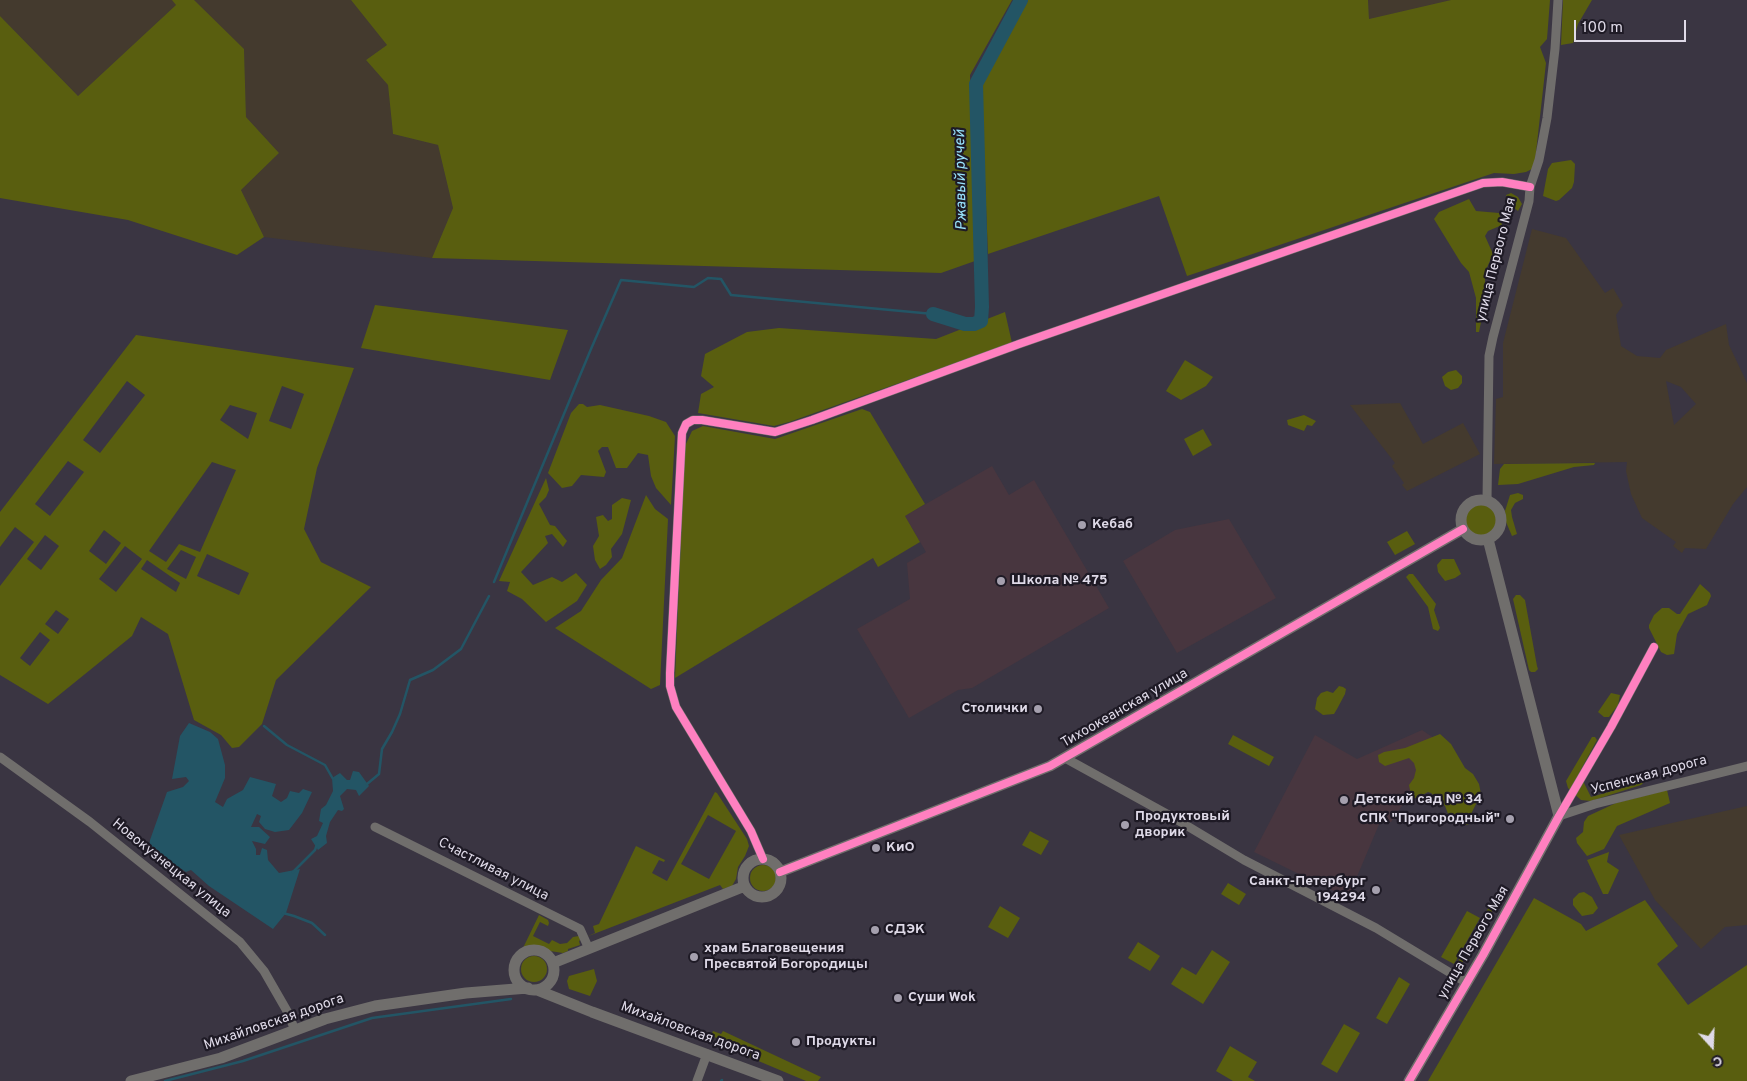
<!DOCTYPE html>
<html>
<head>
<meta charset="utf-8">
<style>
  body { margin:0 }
  #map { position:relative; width:1747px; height:1081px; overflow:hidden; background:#3a3542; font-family:Overpass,sans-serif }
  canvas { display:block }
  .north { position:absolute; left:1687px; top:1021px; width:50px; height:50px; -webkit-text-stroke:4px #1e1a25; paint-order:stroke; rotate:160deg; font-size:14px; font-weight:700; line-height:20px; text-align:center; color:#dfdae8 }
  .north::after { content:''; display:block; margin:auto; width:18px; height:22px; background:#dfdae8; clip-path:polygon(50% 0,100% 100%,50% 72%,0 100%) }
  .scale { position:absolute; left:1574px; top:20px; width:112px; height:22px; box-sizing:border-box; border:2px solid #dfdae8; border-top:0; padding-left:6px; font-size:15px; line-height:18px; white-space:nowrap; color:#dfdae8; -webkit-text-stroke:4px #1e1a25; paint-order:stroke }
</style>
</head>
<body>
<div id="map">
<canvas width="1747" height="1081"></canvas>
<div class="north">С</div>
<div class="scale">100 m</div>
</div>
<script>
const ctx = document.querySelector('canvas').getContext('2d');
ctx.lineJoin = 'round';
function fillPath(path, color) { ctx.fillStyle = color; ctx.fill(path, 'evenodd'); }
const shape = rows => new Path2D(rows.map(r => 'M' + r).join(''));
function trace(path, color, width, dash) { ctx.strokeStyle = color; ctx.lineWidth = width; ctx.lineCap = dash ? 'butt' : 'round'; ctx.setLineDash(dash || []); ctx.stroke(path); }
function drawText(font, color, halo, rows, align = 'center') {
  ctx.font = font + ' Overpass,sans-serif'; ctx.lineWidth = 4.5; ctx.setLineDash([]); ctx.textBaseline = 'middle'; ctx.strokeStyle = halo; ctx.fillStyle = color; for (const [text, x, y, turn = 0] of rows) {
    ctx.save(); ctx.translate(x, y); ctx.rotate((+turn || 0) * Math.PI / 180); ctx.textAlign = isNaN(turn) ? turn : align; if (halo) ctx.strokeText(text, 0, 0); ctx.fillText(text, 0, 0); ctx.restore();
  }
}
fillPath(shape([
  [0,0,351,0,387,45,366,60,388,85,393,134,438,145,453,208,432,258,264,237,241,190,279,153,246,117,244,49,176,5,78,96,0,16],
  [1368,0,1451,0,1369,19],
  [1532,229,1566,238,1605,293,1613,288,1623,305,1616,315,1621,346,1637,356,1660,358,1666,350,1726,324,1729,345,1747,383,1747,487,1733,504,1706,549,1685,548,1682,553,1673,546,1676,542,1642,518,1631,494,1626,471,1627,462,1494,464,1496,399,1503,397,1503,343],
  [1666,381,1681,387,1696,404,1674,425],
  [1400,403,1423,444,1463,423,1480,454,1407,491,1402,485,1404,483,1392,466,1395,463,1350,405],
  [1747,806,1747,925,1725,927,1701,949,1655,900,1619,835]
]), '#443a2e');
fillPath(shape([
  [992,466,1009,495,1034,480,1109,608,972,688,958,690,909,718,857,629,910,599,907,563,926,552,905,516],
  [1229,519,1276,598,1177,653,1123,561,1175,530],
  [1422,730,1444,745,1391,822,1380,822,1348,898,1254,852,1315,735,1357,759]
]), '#48363f');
fillPath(shape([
  [172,0,194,0,244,49,246,117,279,153,241,190,264,237,237,255,128,220,0,198,0,16,78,96,176,5],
  [351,0,1012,0,970,75,975,261,941,273,432,258,453,208,438,145,393,134,388,85,366,60,387,45],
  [1028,0,1368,0,1369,19,1451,0,1550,0,1547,39,1540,47,1546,63,1535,161,1532,169,1526,172,1514,174,1494,173,1187,276,1159,196,988,254,981,86,994,59],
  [1563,0,1592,0,1578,24,1573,43,1561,45],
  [1571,160,1575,164,1574,182,1572,188,1559,200,1556,201,1543,196,1548,169,1552,163],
  [1511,193,1518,197,1522,204,1518,211,1510,205,1506,195],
  [1469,199,1476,211,1499,213,1502,225,1488,231,1485,236,1493,254,1485,272,1485,302,1479,332,1476,332,1476,298,1469,272,1461,263,1434,219,1439,212],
  [375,305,568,330,550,380,361,348],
  [1005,312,1012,343,789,422,774,426,698,413,701,394,714,387,701,376,705,354,747,332,779,328,936,339],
  [136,335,354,368,317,468,304,529,321,562,371,587,276,680,262,724,239,747,232,748,221,735,194,720,168,634,141,617,132,636,48,704,0,675,0,586,34,542,15,527,0,547,0,512],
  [127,381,145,395,100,453,83,440],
  [282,386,304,394,291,429,269,421],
  [230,405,257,413,248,439,220,420],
  [68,461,84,472,50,516,35,504],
  [212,462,236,470,200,552,179,544,166,562,149,551],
  [104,530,121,543,106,564,89,551],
  [45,535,59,546,41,570,27,559],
  [125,546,142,559,116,592,99,579],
  [181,550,196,557,186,579,167,569],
  [207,554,249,573,239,595,197,576],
  [147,560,180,583,176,592,141,569],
  [56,610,69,619,58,634,45,624],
  [40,632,50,640,30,666,20,658],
  [1185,360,1213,377,1206,386,1181,400,1166,391],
  [1456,370,1462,376,1462,383,1458,388,1451,390,1445,386,1442,377,1448,372],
  [579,404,583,404,587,407,600,405,649,416,666,422,675,436,671,505,656,488,651,476,648,455,638,453,627,468,616,468,608,447,602,447,598,451,606,472,604,477,581,475,572,486,562,488,548,473,571,413],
  [862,409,870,412,925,504,905,516,920,542,878,567,873,558,675,678,685,446,692,431,703,426,775,439],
  [1304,415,1316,421,1312,426,1307,425,1304,431,1288,425,1287,420],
  [1203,429,1212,445,1193,456,1184,439],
  [1595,463,1594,465,1574,467,1518,484,1498,485,1500,469,1504,464],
  [546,478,549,490,546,497,539,504,550,525,555,526,567,541,563,547,552,534,545,536,548,543,521,572,533,585,552,577,562,582,576,573,587,585,577,601,546,622,522,599,507,591,510,582,499,581],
  [1518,493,1523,495,1523,499,1515,503,1511,510,1512,517,1517,534,1512,536,1506,522,1505,511,1510,495],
  [646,495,655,509,668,519,660,685,651,689,555,628,581,611,601,580,622,558],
  [622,498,631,500,622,534,611,549,612,557,606,565,600,569,595,560,593,546,599,536,596,517,603,515,608,521,612,519,612,505],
  '1465 520a16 16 0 1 1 32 0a16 16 0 1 1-32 0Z',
  [1407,531,1415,544,1395,555,1387,542],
  [1442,559,1454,559,1461,574,1455,578,1445,581,1438,572,1437,565],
  [1409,574,1413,574,1436,604,1434,610,1440,628,1438,631,1433,629,1428,607,1406,577],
  [1700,584,1710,593,1711,596,1707,605,1688,614,1677,634,1674,654,1667,655,1661,652,1649,628,1649,625,1654,615,1662,608,1669,608,1677,614,1680,614],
  [1516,595,1520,595,1525,600,1537,666,1538,669,1535,672,1531,672,1529,670,1513,599],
  [1339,686,1343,687,1346,689,1345,694,1337,709,1334,714,1323,715,1315,709,1317,698,1321,693,1327,691,1333,693],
  [1611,693,1620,695,1618,705,1609,717,1604,717,1598,712],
  [1440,734,1451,744,1465,768,1473,774,1479,784,1481,794,1472,812,1473,821,1467,825,1450,819,1445,806,1431,793,1428,792,1417,798,1413,798,1411,795,1409,785,1414,778,1416,770,1414,763,1409,758,1385,766,1379,762,1378,755,1384,752,1405,748],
  [1233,735,1274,757,1269,766,1228,744],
  [1592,737,1595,737,1597,740,1579,773,1591,797,1644,782,1641,785,1591,801,1581,800,1568,788,1566,781],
  [1667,790,1670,803,1617,826,1604,849,1587,856,1577,843,1576,838,1583,832,1584,822,1588,816,1616,803],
  [715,792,717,793,747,839,749,846,745,856,738,867,736,879,732,886,723,889,720,885,586,937,595,933,593,926,599,924,636,846,665,860,664,862,659,860,652,873,667,881],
  [708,815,736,831,709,879,681,864],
  [1030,831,1049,841,1041,855,1022,845],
  [1609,852,1607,862,1619,870,1608,894,1603,894,1587,860],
  '750 878a13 13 0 1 1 26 0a13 13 0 1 1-26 0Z',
  [1228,883,1246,894,1239,905,1221,894],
  [1584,892,1592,897,1598,908,1593,914,1582,916,1573,905,1573,899,1579,893],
  [1534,898,1581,924,1586,931,1645,900,1678,946,1657,964,1688,1005,1747,965,1747,1081,1428,1081],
  [1490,905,1494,908,1462,963,1458,961],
  [1000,906,1020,918,1008,938,988,927],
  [1467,911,1480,918,1454,964,1441,957],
  [539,915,548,920,549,923,548,926,540,922,533,936,549,944,552,940,560,944,567,943,573,937,579,936,582,939,579,941,580,945,568,949,568,951,563,953,550,951,538,946,528,946,523,948],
  [1138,942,1160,956,1150,971,1128,958],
  [1212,950,1230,962,1203,1004,1171,984,1182,967,1196,975],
  '521 969a13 13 0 1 1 26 0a13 13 0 1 1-26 0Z',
  [594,969,597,981,590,996,569,989,567,981,569,976],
  [1399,977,1410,984,1387,1024,1376,1018],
  [1344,1024,1360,1033,1337,1073,1321,1064],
  [713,1031,721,1034,723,1031,821,1077,818,1081,806,1081,718,1044,720,1039,711,1036],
  [1230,1046,1257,1062,1248,1077,1255,1081,1233,1081,1216,1071]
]), '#595e0f');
fillPath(shape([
  [189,723,210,732,218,739,225,765,225,778,215,802,223,807,227,799,243,790,250,777,276,784,272,796,281,802,287,798,290,791,299,793,303,789,312,792,302,813,289,830,275,832,265,829,259,822,261,816,257,814,251,827,259,827,270,837,265,844,252,841,256,849,256,855,260,855,262,848,267,850,268,860,279,873,300,869,286,913,273,929,209,886,191,870,186,872,149,848,150,840,167,792,183,787,189,781,186,777,172,779,180,736],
  [353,771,359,772,369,786,359,796,356,790,347,789,340,796,344,809,342,811,338,810,330,822,326,836,327,843,318,850,311,839,317,836,323,823,319,821,321,809,326,805,333,791,332,778,340,773,347,780,350,780]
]), '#235565');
trace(shape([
  [494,582,591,349,621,280,694,287,708,278,721,279,731,295,933,314],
  [264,726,287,745,325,765,333,779],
  [367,784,379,774,382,749,392,732,400,714,410,680,433,670,461,649,489,596],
  [293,872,315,850,317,844],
  [283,913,294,916,312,923,325,935],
  [165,1081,243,1061,372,1018,511,999],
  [721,1081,722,1080]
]), '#235565', 2.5);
trace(shape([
  [933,314,965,324,974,324,981,321,982,307,976,84,1021,0]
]), '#235565', 14);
trace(shape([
  [1487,500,1489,356,1493,337,1529,201,1530,187,1539,160,1547,118,1555,49,1558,0],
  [0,757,90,822,240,942,264,971,287,1011,295,1030],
  [1065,758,1174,818,1244,860,1376,928,1467,983],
  [1559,816,1595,804,1747,766],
  [1559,816,1611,727,1654,647],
  [375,827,580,929,589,949],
  [763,859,751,831,676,707,670,686,670,673,682,433,686,424,693,420,702,420,775,432,812,420,1019,344,1483,183,1502,182,1530,187],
  [697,1081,707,1054]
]), '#706e6c', 9);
trace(shape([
  '1461 520a20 20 0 1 1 40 0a20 20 0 1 1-40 0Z',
  '743 878a19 19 0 1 1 38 0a19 19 0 1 1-38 0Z',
  [780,872,1050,766,1463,529],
  '514 970a20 20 0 1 1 40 0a20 20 0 1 1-40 0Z',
  [553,963,745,886],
  [537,990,592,1012,778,1081],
  [131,1081,221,1058,325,1019,375,1006,466,993,528,988],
  [1409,1081,1483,955,1559,816,1488,539]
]), '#706e6c', 11);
trace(shape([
  [763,859,751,831,676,707,670,686,670,673,682,433,686,424,693,420,702,420,775,432,812,420,1019,344,1483,183,1502,182,1530,187],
  [780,872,1050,766,1463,529],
  [1409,1081,1483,955,1559,816,1611,727,1654,647]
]), '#ff80c0', 8);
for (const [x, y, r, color] of [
  [1082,525,5,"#a5a0ae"],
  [1001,581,5,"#a5a0ae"],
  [1038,709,5,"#a5a0ae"],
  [1344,800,5,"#a5a0ae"],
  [1510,819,5,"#a5a0ae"],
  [1125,825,5,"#a5a0ae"],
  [876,848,5,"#a5a0ae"],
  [1376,890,5,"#a5a0ae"],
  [875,930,5,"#a5a0ae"],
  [694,957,5,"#a5a0ae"],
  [898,998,5,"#a5a0ae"],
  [796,1042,5,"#a5a0ae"]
]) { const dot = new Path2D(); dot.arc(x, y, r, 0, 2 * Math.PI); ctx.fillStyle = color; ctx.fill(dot); trace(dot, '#1e1a25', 2); }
drawText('14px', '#dfdae8', '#1e1a25', [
  ["улица Первого Мая",1497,260,-76],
  ["Тихоокеанская улица",1125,709,-30],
  ["Успенская дорога",1649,776,-15],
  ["Новокузнецкая улица",171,869,39],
  ["Счастливая улица",493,870,27],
  ["улица Первого Мая",1474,943,-60],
  ["Михайловская дорога",274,1023,-19],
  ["Михайловская дорога",690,1032,20]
]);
drawText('bold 14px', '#dfdae8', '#1e1a25', [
  ["Кебаб",1092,525],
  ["Школа № 475",1011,581],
  ["Столички",1028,709,"right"],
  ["Детский сад № 34",1354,800],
  ["Продуктовый",1135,817],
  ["дворик",1135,833],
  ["СПК \"Пригородный\"",1500,819,"right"],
  ["КиО",886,848],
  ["Санкт-Петербург",1366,882,"right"],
  ["194294",1366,898,"right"],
  ["СДЭК",885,930],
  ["храм Благовещения",704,949],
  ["Пресвятой Богородицы",704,965],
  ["Суши Wok",908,998],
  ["Продукты",806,1042]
], 'left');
drawText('italic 15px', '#98e2fc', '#1e1a25', [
  ["Ржавый ручей",962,180,-91]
]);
</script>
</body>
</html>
